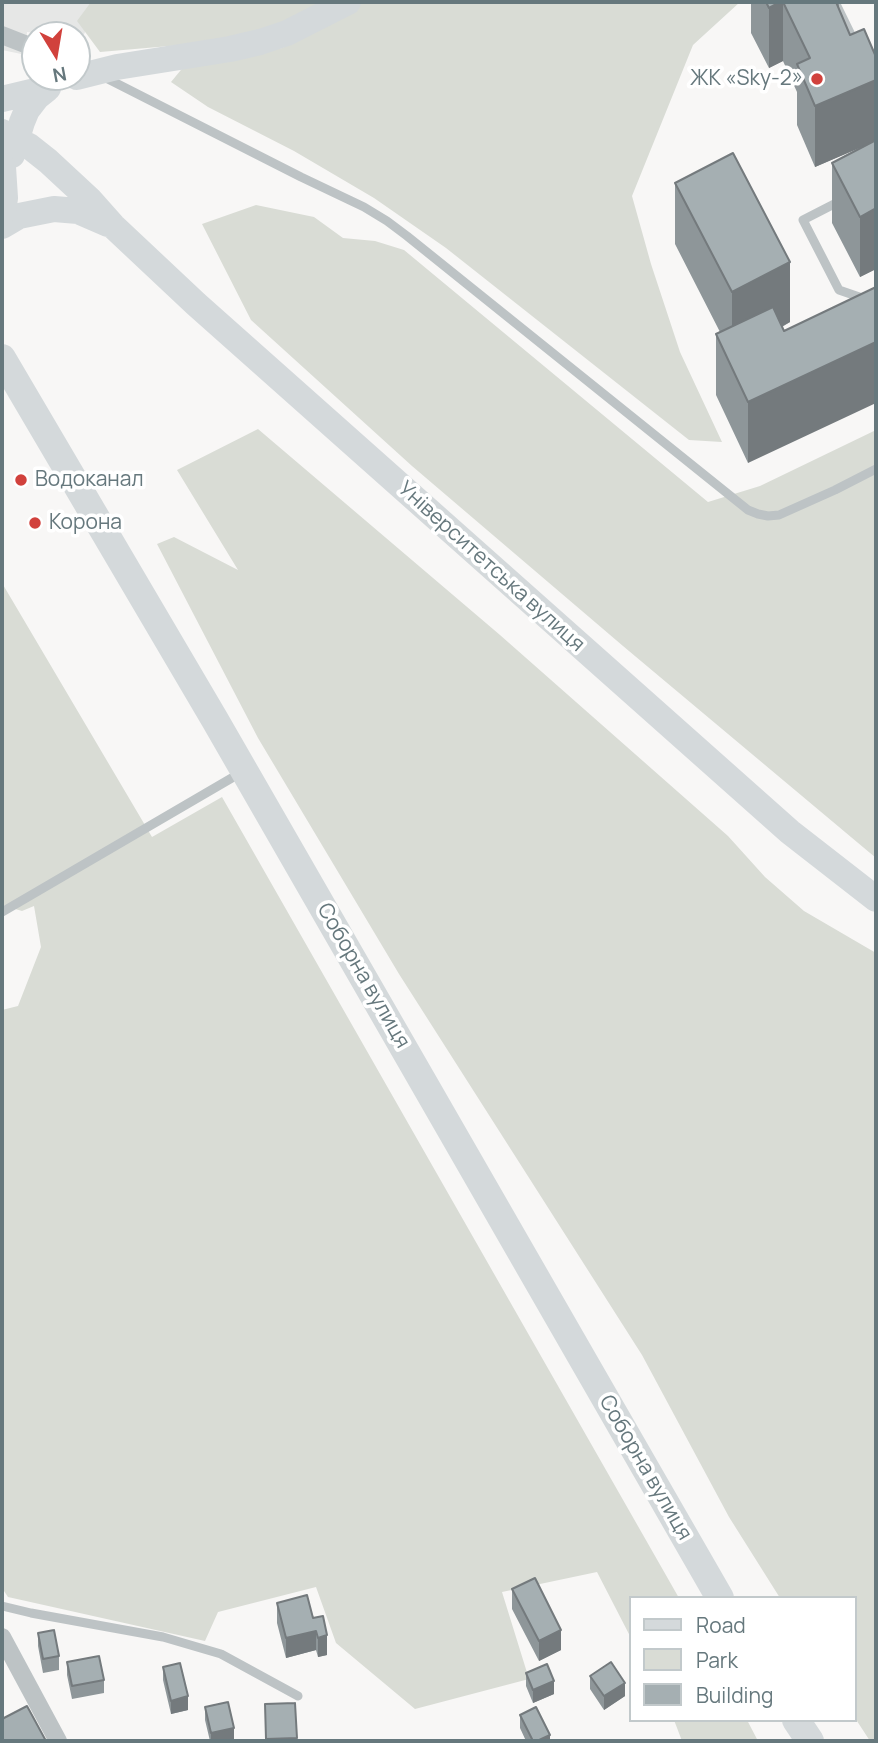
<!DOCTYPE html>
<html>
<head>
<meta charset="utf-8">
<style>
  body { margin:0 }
  #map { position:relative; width:878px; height:1743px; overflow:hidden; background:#f8f7f6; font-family:Manrope,sans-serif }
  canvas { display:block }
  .frame { position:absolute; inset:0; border:4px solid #66787d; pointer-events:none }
  .legend { position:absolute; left:629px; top:1596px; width:228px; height:126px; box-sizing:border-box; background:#fff; border:2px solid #c2c9cb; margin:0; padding:9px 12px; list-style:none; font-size:21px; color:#66787d }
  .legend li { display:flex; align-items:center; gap:14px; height:35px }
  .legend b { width:35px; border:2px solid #c2c9cb }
  .north { position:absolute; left:21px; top:21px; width:70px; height:70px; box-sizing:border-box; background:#fff; border:2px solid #c2c9cb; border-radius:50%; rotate:169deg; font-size:19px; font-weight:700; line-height:28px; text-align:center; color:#66787d }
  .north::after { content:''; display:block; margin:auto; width:24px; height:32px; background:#d1413c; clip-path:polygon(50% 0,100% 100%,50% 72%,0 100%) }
</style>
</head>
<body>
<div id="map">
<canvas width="878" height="1743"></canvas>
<div class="frame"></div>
<ul class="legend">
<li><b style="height:9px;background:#d4d9db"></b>Road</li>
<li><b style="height:19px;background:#d9dcd5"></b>Park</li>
<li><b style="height:19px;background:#a5afb2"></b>Building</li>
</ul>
<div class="north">N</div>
</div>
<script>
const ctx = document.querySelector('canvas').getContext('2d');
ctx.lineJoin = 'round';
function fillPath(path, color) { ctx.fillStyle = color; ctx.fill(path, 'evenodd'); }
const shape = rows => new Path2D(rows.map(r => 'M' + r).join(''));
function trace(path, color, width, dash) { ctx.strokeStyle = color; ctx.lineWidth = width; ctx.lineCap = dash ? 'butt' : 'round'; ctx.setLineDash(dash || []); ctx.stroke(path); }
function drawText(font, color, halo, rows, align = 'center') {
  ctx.font = font + ' Manrope,sans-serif'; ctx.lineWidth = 7; ctx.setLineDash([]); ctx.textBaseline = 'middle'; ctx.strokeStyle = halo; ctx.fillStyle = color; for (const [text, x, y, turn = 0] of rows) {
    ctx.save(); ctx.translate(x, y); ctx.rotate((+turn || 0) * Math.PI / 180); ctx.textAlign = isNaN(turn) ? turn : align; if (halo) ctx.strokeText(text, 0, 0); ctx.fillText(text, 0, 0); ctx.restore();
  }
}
fillPath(shape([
  [2,2,101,2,81,40,77,39,77,35,49,35,27,32,26,55,2,50]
]), '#e6e7e6');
fillPath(shape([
  [91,2,336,2,251,39,100,52,77,21],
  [364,2,740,2,693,45,632,196,651,264,680,352,722,442,689,440,446,248,374,198,294,151,208,107,171,82,185,65,282,48],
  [256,205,314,217,343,238,375,241,404,250,708,502,760,486,876,430,876,858,623,646,412,466,251,320,202,224],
  [258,429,500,635,728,836,765,877,804,911,876,953,876,1741,870,1741,855,1718,855,1598,780,1598,729,1517,642,1355,399,974,258,738,157,544,174,537,238,570,177,470],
  [2,583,152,837,222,797,679,1598,631,1598,631,1638,597,1572,502,1592,529,1679,415,1709,336,1643,316,1587,218,1612,205,1641,8,1597,2,1588,2,1010,18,1006,41,947,34,906,22,911,2,905],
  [674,1720,747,1720,758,1741,682,1741]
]), '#d9dcd5');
trace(shape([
  [835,2,856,45],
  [104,77,301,177,364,207,387,221,407,236,748,510,758,514,768,516,779,515,835,490,876,469],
  [842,200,803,220,839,290,868,300,876,296],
  [2,912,242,772],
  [2,1606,31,1613,163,1637,221,1654,298,1696]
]), '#bdc3c5', 9);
trace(shape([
  [2,35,35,48],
  [2,1637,58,1741]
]), '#bdc3c5', 18);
trace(shape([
  [77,77,117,67,230,49,260,42,287,33,348,2],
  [2,99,48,88],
  [2,132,29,146,48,161,89,199,113,226,196,304,790,832,876,899],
  [12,155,22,122,27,110,37,97,47,89],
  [2,226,19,216,54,209,78,211,108,224]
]), '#d4d9db', 26);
trace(shape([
  [2,167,4,198,2,212],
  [2,358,215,720,720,1598],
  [796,1720,810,1741]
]), '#d4d9db', 28);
fillPath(shape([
  [751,2,839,2,839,9,850,35,876,57,876,269,860,277,832,223,832,163,870,143,815,167,797,125,797,92,783,61,769,68,751,33],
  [675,183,790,322,782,327,784,331,748,463,716,395,716,334,720,332,675,244],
  [512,1589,561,1650,539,1661,512,1609],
  [277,1603,313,1618,327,1655,318,1657,316,1650,286,1658,277,1623],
  [38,1633,59,1656,59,1670,43,1673,38,1646],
  [67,1662,104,1680,104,1693,72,1699,67,1675],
  [163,1667,188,1710,171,1714,163,1680],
  [526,1673,554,1694,533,1703,526,1686],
  [590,1676,625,1696,604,1710,590,1689],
  [295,1703,297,1741,266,1741,265,1704],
  [205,1707,234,1741,210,1741,205,1720],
  [520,1715,550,1741,526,1741,520,1728]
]), '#8e9699');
fillPath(shape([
  [780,2,783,2,783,61,769,68,769,8],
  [876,80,876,141,815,167,815,106],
  [876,208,876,269,860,277,860,217],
  [790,262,790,322,732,353,732,292],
  [876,342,876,403,748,463,748,402],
  [561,1630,561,1650,539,1661,539,1641],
  [316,1631,316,1650,286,1658,286,1638],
  [327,1635,327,1655,318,1657,318,1638],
  [2,1665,3,1665,3,1702,2,1702],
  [554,1681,554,1694,533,1703,533,1690],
  [625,1683,625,1696,604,1710,604,1696],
  [188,1696,188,1710,171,1714,171,1701],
  [234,1728,234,1741,211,1741,211,1733],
  [550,1735,550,1741,537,1741]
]), '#747a7d');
const building = shape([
  [766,2,780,2,769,8,766,2],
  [783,2,836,2,850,35,864,29,876,57,876,80,815,106,797,64,810,58,783,2],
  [876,140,876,208,860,217,832,163,876,140],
  [733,153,790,262,732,292,675,183,733,153],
  [876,287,876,342,748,402,716,334,773,307,784,331,876,287],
  [535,1578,561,1630,539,1641,512,1589,535,1578],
  [307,1595,313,1618,323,1616,327,1635,318,1638,316,1631,286,1638,277,1603,307,1595],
  [54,1630,59,1656,43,1659,38,1633,54,1630],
  [99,1656,104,1680,72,1686,67,1662,99,1656],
  [611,1662,625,1683,604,1696,590,1676,611,1662],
  [180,1663,188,1696,171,1701,163,1667,180,1663],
  [547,1664,554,1681,533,1690,526,1673,547,1664],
  [228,1702,234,1728,211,1733,205,1707,228,1702],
  [295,1703,297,1738,266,1739,265,1704,295,1703],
  [27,1706,46,1741,2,1741,2,1719,27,1706],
  [536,1707,550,1735,537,1741,533,1741,520,1715,536,1707]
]);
fillPath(building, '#a5afb2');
trace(building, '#747a7d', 2);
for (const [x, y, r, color] of [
  [817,79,7,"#d1413c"],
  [21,480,7,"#d1413c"],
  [35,523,7,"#d1413c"]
]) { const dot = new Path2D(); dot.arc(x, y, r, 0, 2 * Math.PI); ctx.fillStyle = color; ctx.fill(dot); trace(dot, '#fff', 2.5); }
drawText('21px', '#66787d', '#fff', [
  ["ЖК «Sky-2»",803,79,"right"],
  ["Водоканал",35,480],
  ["Корона",49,523]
], 'left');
drawText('21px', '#66787d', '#fff', [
  ["Університетська вулиця",491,567,42],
  ["Соборна вулиця",363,976,60],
  ["Соборна вулиця",645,1468,60]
]);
</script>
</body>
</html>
